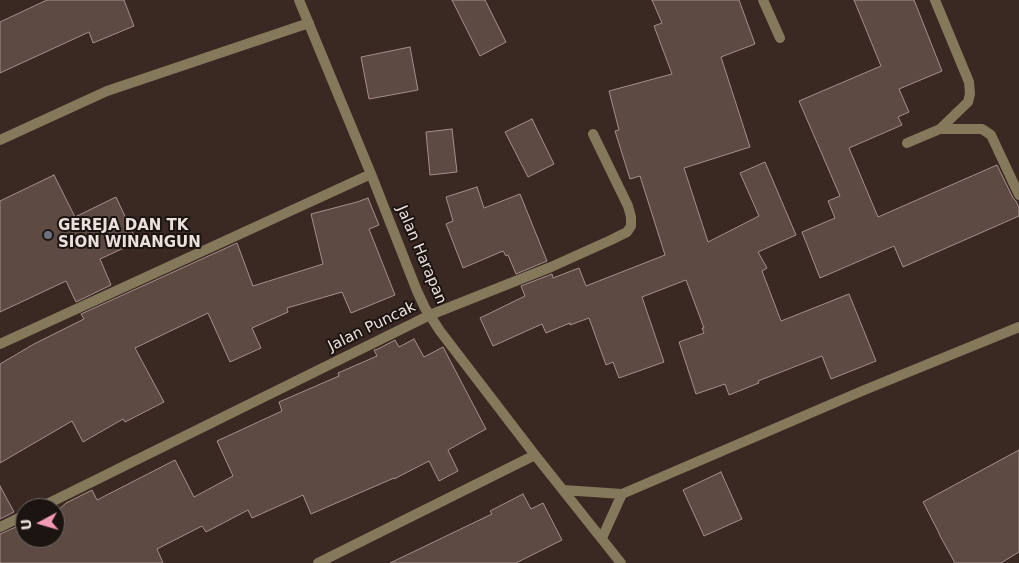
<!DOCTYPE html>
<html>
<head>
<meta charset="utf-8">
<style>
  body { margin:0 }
  #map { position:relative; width:1019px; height:563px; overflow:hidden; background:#3a2923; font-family:"DejaVu Sans",sans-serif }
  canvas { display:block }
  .north { position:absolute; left:15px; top:498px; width:50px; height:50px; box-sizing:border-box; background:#1c1411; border:1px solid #6f6662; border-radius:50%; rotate:264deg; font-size:14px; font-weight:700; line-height:20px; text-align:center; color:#ebe0dc }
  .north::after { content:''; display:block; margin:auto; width:18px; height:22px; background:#f09ab6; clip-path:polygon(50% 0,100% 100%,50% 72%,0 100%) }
</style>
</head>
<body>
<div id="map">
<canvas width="1019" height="563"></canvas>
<div class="north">U</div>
</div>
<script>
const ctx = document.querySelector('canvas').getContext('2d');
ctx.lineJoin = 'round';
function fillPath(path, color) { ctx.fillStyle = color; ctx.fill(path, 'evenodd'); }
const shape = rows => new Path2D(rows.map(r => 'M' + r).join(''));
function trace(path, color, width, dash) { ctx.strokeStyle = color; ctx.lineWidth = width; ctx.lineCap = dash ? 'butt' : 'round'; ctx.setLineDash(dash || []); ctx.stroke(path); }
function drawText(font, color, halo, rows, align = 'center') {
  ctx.font = font + ' "DejaVu Sans",sans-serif'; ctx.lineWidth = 4; ctx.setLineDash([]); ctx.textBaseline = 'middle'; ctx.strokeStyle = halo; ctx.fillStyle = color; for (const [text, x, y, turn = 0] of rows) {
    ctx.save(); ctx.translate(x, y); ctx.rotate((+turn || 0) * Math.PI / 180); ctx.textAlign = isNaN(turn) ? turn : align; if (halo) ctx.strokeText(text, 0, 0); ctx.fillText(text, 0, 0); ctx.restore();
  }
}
const building = shape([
  [47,0,124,0,134,26,93,43,89,32,0,73,0,22,47,0],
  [452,0,485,0,506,42,480,56,452,0],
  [652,0,739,0,755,44,721,57,750,147,684,168,708,242,759,216,740,173,765,162,796,235,758,252,767,268,762,271,781,321,849,294,876,361,831,379,822,356,758,381,759,383,729,395,725,384,696,394,679,342,704,333,702,328,704,328,686,280,642,297,664,362,619,378,613,362,606,365,589,318,570,325,570,323,546,333,542,324,493,346,480,318,525,296,521,286,552,274,553,278,579,268,586,286,665,255,640,176,630,179,615,131,619,130,609,91,672,74,654,26,662,23,652,0],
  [854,0,914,0,942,71,899,89,909,112,898,117,902,125,849,148,878,217,997,165,1013,198,1016,201,1019,208,1019,216,903,267,894,246,820,278,802,232,835,218,828,201,840,196,799,101,881,66,854,0],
  [410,47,418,90,369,99,361,57,410,47],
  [532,119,554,164,528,177,505,132,532,119],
  [452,129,457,172,430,175,426,132,452,129],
  [54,175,75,217,116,197,137,242,100,259,111,285,76,302,66,281,0,312,0,201,54,175],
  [477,187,484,208,520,194,547,261,516,274,508,255,506,256,503,251,463,268,446,224,453,221,446,197,477,187],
  [368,198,379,225,369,229,395,295,351,313,342,292,287,308,288,312,252,328,261,348,230,362,208,313,135,348,164,402,125,422,123,419,83,442,72,421,0,463,0,364,34,344,84,319,81,314,237,243,253,286,323,264,311,214,357,202,368,198],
  [414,339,424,357,443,347,486,429,448,450,458,471,439,481,429,461,394,479,394,478,311,514,303,495,252,518,248,510,206,532,202,526,157,549,163,563,0,563,0,534,25,523,25,538,55,538,55,513,66,503,92,490,97,500,175,460,194,497,233,476,217,441,282,411,279,402,339,376,338,373,377,356,374,350,378,349,395,340,399,347,414,339],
  [1019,450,1019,552,1001,563,955,563,939,534,939,533,923,502,1019,450],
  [721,472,742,519,704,536,683,490,721,472],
  [0,486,14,512,0,519,0,486],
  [523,494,531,509,543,503,562,540,516,563,390,563,492,514,490,511,523,494]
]);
fillPath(building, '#5d4a43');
trace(building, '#a59088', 1);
trace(shape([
  [299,0,371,174,417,291,425,308,440,331,535,455,621,563],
  [763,0,780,38],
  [935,0,969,82,970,94,968,102,940,129],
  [0,140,107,91,309,23],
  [907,143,940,129,982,129,991,135,1019,195],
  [0,344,371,174],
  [563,490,622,494,862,391,1019,327],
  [39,508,430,315,551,267,611,240,627,232,631,226,631,217,628,206,593,134],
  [0,527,25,515],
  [602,538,622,494],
  [318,563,535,455]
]), '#85795b', 10);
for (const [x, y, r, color] of [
  [48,235,5,"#6b7280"]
]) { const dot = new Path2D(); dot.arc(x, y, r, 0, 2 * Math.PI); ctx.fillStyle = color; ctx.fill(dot); trace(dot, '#1c1411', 2); }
drawText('bold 15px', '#ebe0dc', '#1c1411', [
  ["GEREJA DAN TK",58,226],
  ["SION WINANGUN",58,243]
], 'left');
drawText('15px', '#ebe0dc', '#1c1411', [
  ["Jalan Harapan",421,255,67],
  ["Jalan Puncak",372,327,-26]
]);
</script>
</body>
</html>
